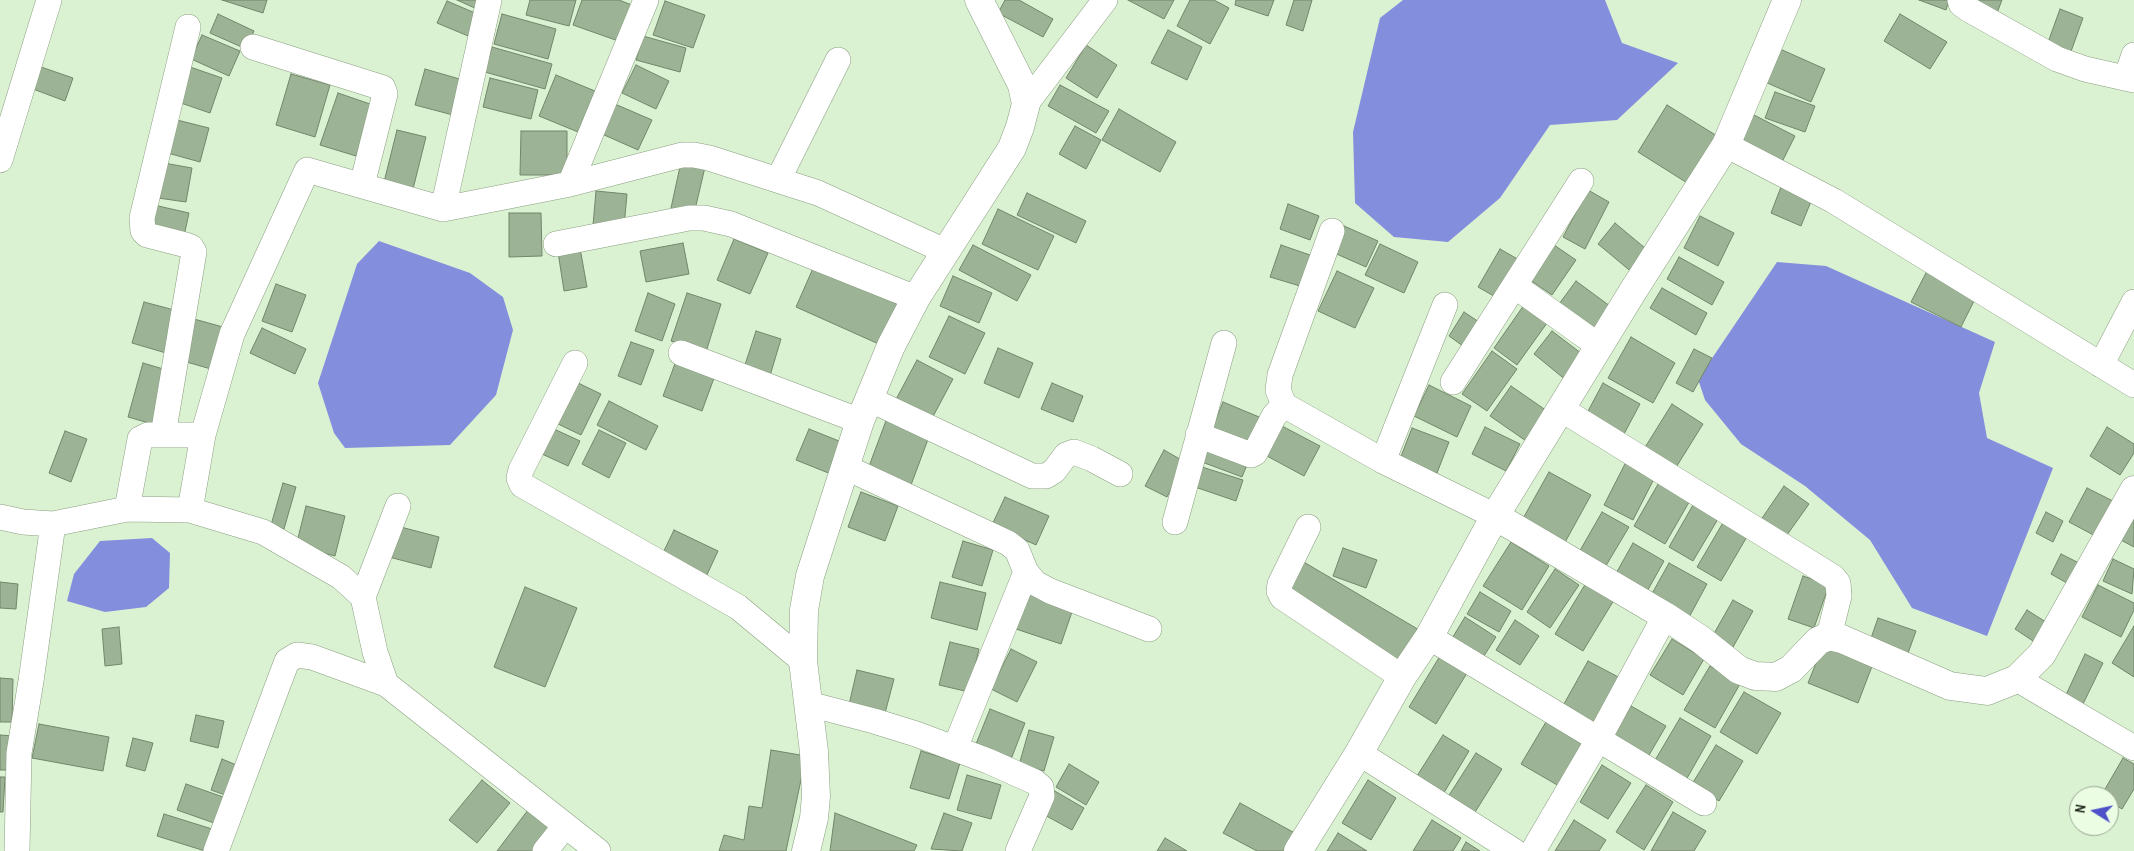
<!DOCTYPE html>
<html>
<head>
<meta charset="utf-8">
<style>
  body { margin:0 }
  #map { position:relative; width:2134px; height:851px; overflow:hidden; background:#dbf2d2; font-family:"Archivo Narrow",sans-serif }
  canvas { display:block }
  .north { position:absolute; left:2069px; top:786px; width:50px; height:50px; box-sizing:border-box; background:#ebfee4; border:1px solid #99a894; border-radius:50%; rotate:280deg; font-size:14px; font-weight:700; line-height:20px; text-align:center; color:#1f271c }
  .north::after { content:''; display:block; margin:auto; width:18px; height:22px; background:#4e51c8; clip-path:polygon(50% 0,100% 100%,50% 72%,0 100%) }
</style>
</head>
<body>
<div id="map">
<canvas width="2134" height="851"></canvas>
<div class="north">N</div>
</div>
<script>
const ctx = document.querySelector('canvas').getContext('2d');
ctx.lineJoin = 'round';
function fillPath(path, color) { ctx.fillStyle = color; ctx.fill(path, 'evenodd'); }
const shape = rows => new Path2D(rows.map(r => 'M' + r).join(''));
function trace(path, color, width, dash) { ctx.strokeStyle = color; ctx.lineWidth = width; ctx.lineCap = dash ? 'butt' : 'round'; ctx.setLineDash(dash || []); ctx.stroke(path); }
fillPath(shape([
  [1403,0,1605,0,1622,43,1678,63,1617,120,1550,125,1500,198,1448,242,1394,237,1355,203,1353,132,1380,18],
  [379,241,470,273,503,297,513,330,496,395,450,445,345,448,334,433,318,383,357,264],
  [1777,262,1826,266,1995,342,1979,393,1987,438,2053,468,1987,636,1912,608,1870,540,1805,486,1741,444,1705,400,1698,379],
  [152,538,170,553,169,588,146,607,105,612,67,601,74,574,100,541]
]), '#838edd');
const building = shape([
  [222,0,267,0,263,13,222,0],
  [457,0,482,0,477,9,457,0],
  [530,0,576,0,569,26,526,15,530,0],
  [582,0,619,0,637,7,624,43,573,25,582,0],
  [1005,0,1019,0,1053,19,1043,37,998,13,1005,0],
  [1128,0,1174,0,1164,19,1128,0],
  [1190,0,1214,0,1229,8,1210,44,1177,26,1190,0],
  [1236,0,1274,0,1268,16,1235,5,1236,0],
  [1294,0,1312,0,1303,31,1286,25,1294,0],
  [1919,0,1949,0,1946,10,1919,0],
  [1965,0,2002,0,1997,13,1965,0],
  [447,1,482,16,473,38,437,23,447,1],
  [665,1,705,15,693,48,653,35,665,1],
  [2060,9,2083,18,2069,57,2046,48,2060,9],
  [218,14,254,31,246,49,210,33,218,14],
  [502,14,556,29,548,59,494,44,502,14],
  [1900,14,1947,42,1930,69,1884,41,1900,14],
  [1168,30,1202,47,1187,80,1151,63,1168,30],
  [202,35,240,51,229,76,191,59,202,35],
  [643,36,686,48,680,72,636,60,643,36],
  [1086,45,1117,65,1097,98,1066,78,1086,45],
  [492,47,552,64,545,89,485,72,492,47],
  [1780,49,1825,69,1811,102,1765,82,1780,49],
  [636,65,669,81,656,109,622,93,636,65],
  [41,67,73,78,65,101,33,89,41,67],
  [190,67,222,78,210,113,178,102,190,67],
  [425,69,463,80,453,115,415,105,425,69],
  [291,74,330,85,315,137,276,125,291,74],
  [556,75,595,91,578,132,539,116,556,75],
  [490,78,538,90,531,119,483,107,490,78],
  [1060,85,1109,111,1096,133,1048,106,1060,85],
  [1775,92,1815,106,1805,132,1765,118,1775,92],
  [338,93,373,105,356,156,320,145,338,93],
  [615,104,652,120,638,150,602,134,615,104],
  [1667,105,1722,139,1692,186,1638,152,1667,105],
  [1119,109,1176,142,1160,172,1102,140,1119,109],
  [1752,114,1795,136,1782,162,1739,140,1752,114],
  [173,119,209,128,200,162,164,152,173,119],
  [1075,126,1101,140,1086,169,1059,154,1075,126],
  [397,130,426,137,413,189,384,182,397,130],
  [521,131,567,131,567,175,520,175,521,131],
  [681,162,705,167,694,214,671,208,681,162],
  [164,163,192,168,186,202,158,198,164,163],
  [1781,187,1812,199,1801,226,1771,213,1781,187],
  [1588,190,1609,202,1585,249,1563,237,1588,190],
  [596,191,627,194,624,227,593,225,596,191],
  [1027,193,1086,221,1076,243,1017,215,1027,193],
  [1288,204,1319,216,1310,240,1280,229,1288,204],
  [154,205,189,213,184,236,149,228,154,205],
  [998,209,1054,236,1038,270,982,244,998,209],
  [509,213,541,213,542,256,509,257,509,213],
  [1700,216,1734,233,1718,266,1684,248,1700,216],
  [1615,223,1651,253,1634,274,1598,244,1615,223],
  [1344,226,1378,241,1366,267,1332,252,1344,226],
  [734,239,768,253,750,294,717,280,734,239],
  [683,243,689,274,646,282,640,251,683,243],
  [1380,244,1418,262,1404,293,1365,275,1380,244],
  [973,245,1031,275,1017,301,959,270,973,245],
  [1281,245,1310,255,1300,286,1270,277,1281,245],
  [1554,245,1576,260,1552,295,1530,280,1554,245],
  [580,248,587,287,564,291,558,252,580,248],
  [1500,249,1521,261,1499,299,1478,287,1500,249],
  [1679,257,1724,282,1712,305,1667,279,1679,257],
  [814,266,899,305,881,345,796,307,814,266],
  [1337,271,1374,288,1355,328,1318,311,1337,271],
  [1927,271,1976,297,1961,327,1911,302,1927,271],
  [953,276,992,293,979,323,940,306,953,276],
  [1576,281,1614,309,1598,332,1559,304,1576,281],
  [276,284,306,295,292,332,262,321,276,284],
  [1662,288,1707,313,1696,335,1650,308,1662,288],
  [648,293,675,304,662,341,635,331,648,293],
  [687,293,721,304,706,352,671,341,687,293],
  [144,302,178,311,166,353,132,343,144,302],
  [1524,305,1547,323,1517,365,1494,348,1524,305],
  [1464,312,1479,322,1463,346,1449,336,1464,312],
  [949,316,985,333,965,374,929,357,949,316],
  [194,319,223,327,211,369,183,361,194,319],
  [262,328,306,349,295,374,250,353,262,328],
  [756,331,781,339,769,379,743,371,756,331],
  [1552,331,1586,357,1567,381,1534,354,1552,331],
  [1631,337,1675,363,1653,403,1608,378,1631,337],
  [631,342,654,350,641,385,618,376,631,342],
  [998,348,1033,363,1019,398,984,383,998,348],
  [1694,349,1712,358,1693,392,1676,383,1694,349],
  [1492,351,1517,369,1487,411,1462,394,1492,351],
  [679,353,718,367,702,411,663,396,679,353],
  [917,360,953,379,929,424,893,405,917,360],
  [143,363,170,371,156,425,128,417,143,363],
  [576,382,601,394,581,435,556,423,576,382],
  [1052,383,1083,396,1073,422,1041,409,1052,383],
  [1603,383,1640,404,1624,434,1587,413,1603,383],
  [1429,385,1471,406,1457,437,1414,416,1429,385],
  [1511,386,1550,413,1529,443,1490,416,1511,386],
  [609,401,658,426,646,450,597,425,609,401],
  [1223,402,1264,419,1249,453,1209,436,1223,402],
  [1672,404,1703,424,1675,469,1644,449,1672,404],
  [887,418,930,434,911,485,868,469,887,418],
  [1282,426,1320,446,1304,476,1267,456,1282,426],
  [1485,427,1520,444,1506,471,1472,454,1485,427],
  [2107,427,2134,444,2134,453,2120,475,2090,456,2107,427],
  [1412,428,1449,442,1437,473,1400,459,1412,428],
  [554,429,580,441,568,466,542,454,554,429],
  [809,429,844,443,831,474,796,460,809,429],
  [599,430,626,443,609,478,582,464,599,430],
  [65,431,87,439,71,482,49,473,65,431],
  [1209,444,1249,460,1242,477,1202,462,1209,444],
  [1164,450,1185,462,1167,497,1145,486,1164,450],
  [1627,460,1656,475,1633,520,1604,505,1627,460],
  [1202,467,1243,480,1236,501,1195,487,1202,467],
  [1549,472,1591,495,1563,546,1521,522,1549,472],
  [1661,479,1692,497,1665,544,1634,526,1661,479],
  [283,483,296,487,284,529,271,525,283,483],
  [1784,486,1809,504,1782,542,1758,524,1784,486],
  [2087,488,2119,504,2101,539,2069,522,2087,488],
  [861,492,898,506,885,541,848,527,861,492],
  [1005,497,1049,516,1036,545,992,525,1005,497],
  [1693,505,1718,519,1693,561,1669,547,1693,505],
  [306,506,345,516,335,556,296,546,306,506],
  [2134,510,2134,547,2119,539,2134,510],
  [1602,512,1629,527,1604,569,1578,554,1602,512],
  [2046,512,2063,521,2053,542,2036,533,2046,512],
  [1724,521,1748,535,1721,581,1697,567,1724,521],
  [397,526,439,537,431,568,389,557,397,526],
  [674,530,718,551,705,579,661,557,674,530],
  [963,541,993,550,982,586,952,577,963,541],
  [1511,542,1549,566,1522,610,1483,586,1511,542],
  [1633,543,1664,561,1645,595,1614,577,1633,543],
  [1343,548,1377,560,1366,588,1333,576,1343,548],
  [2061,554,2085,566,2074,587,2051,574,2061,554],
  [2113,559,2134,569,2132,594,2103,581,2113,559],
  [1302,561,1421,631,1402,663,1284,592,1302,561],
  [1669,563,1707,584,1687,621,1649,599,1669,563],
  [1555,569,1579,585,1550,628,1527,612,1555,569],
  [1803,576,1829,585,1814,628,1788,619,1803,576],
  [0,582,18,584,16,609,0,608,0,582],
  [940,582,986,593,977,630,931,618,940,582],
  [1586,583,1614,600,1583,651,1555,634,1586,583],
  [2098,585,2134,603,2134,610,2121,637,2082,617,2098,585],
  [525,587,577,608,545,687,494,667,525,587],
  [1030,591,1074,606,1061,644,1016,629,1030,591],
  [1480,592,1511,611,1499,632,1467,614,1480,592],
  [1733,600,1753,611,1732,649,1712,637,1733,600],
  [2027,610,2049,624,2036,643,2015,629,2027,610],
  [1465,617,1496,637,1482,659,1451,640,1465,617],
  [1878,618,1916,631,1907,656,1869,644,1878,618],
  [1515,620,1539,636,1520,665,1496,650,1515,620],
  [2134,626,2134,677,2112,663,2134,626],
  [119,627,122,664,105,666,102,629,119,627],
  [1672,639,1704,659,1683,695,1650,675,1672,639],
  [1825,641,1874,661,1858,703,1808,683,1825,641],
  [950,642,979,649,969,692,939,685,950,642],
  [1011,649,1037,662,1017,702,991,689,1011,649],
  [2085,654,2103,663,2082,706,2065,697,2085,654],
  [1440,656,1467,673,1436,724,1409,707,1440,656],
  [1588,661,1624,680,1596,731,1560,711,1588,661],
  [1710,666,1740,684,1715,728,1684,710,1710,666],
  [857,670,894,679,884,717,848,709,857,670],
  [0,678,13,679,12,722,0,722,0,678],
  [1744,692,1781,713,1757,754,1720,732,1744,692],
  [1631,706,1666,726,1645,762,1610,741,1631,706],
  [990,709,1025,723,1010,762,974,749,990,709],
  [196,715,224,721,218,748,190,741,196,715],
  [1680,718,1711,736,1686,780,1654,762,1680,718],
  [1546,722,1584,745,1559,786,1521,764,1546,722],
  [39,724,109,737,103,771,32,758,39,724],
  [1029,730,1054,737,1044,771,1019,765,1029,730],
  [0,735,14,736,12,770,0,770,0,735],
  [1443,735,1469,751,1442,796,1415,779,1443,735],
  [133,738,153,743,145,771,126,766,133,738],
  [1716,745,1743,761,1719,801,1692,784,1716,745],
  [771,750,806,756,786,851,719,851,724,835,744,840,749,806,762,808,771,750],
  [921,751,960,763,949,799,910,788,921,751],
  [1476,753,1502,769,1472,817,1446,800,1476,753],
  [2123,758,2134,764,2134,789,2122,809,2109,801,2109,796,2101,796,2123,758],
  [222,759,239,766,228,796,211,790,222,759],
  [1069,764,1099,782,1086,805,1056,787,1069,764],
  [1602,765,1631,783,1608,819,1580,802,1602,765],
  [967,775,1001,785,991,819,957,810,967,775],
  [0,777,5,777,3,812,0,812,0,777],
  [482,780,510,803,477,843,449,820,482,780],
  [1368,780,1396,798,1371,840,1342,823,1368,780],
  [186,784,226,798,217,824,177,810,186,784],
  [1646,785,1673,802,1644,850,1616,832,1646,785],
  [1053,790,1084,808,1072,830,1041,813,1053,790],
  [1240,803,1302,837,1294,851,1257,851,1223,833,1240,803],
  [528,810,553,829,536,851,497,851,528,810],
  [1673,812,1706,831,1694,851,1651,851,1673,812],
  [835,813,917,845,914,851,830,851,835,813],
  [944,813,972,823,962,851,931,849,944,813],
  [164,814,212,829,205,851,157,836,164,814],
  [1432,820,1461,838,1453,851,1413,851,1432,820],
  [1574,820,1606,840,1599,851,1555,851,1574,820],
  [1338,833,1367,851,1327,851,1338,833],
  [1165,838,1187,851,1157,851,1165,838],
  [1466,842,1480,851,1461,851,1466,842]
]);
fillPath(building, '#9db395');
trace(building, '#72866a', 1);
const minor = shape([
  [489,0,443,209,570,184,682,155,694,155,709,158,818,193,945,251],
  [1960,0,1961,4,1968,9,2057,59,2085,69,2134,80],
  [253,47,383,88,385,94,362,185],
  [2126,78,2134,55],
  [1026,104,1105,0],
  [1726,145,1834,201,2134,385],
  [0,160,49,0],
  [778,180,838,60],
  [570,184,646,0],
  [1332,231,1280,375,1278,390,1284,405,1383,461,1495,516],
  [556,244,689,218,704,218,731,224,916,298],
  [1515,286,1599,346],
  [681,353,860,421],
  [575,363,521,470,519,478,522,485,738,607,803,661],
  [2101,365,2134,302],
  [1453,382,1581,181],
  [869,399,1032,476,1046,476,1054,471,1066,455,1074,452,1092,459,1120,474],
  [1561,409,1833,577,1838,583,1839,596,1829,636],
  [163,435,194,252,191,247,186,245,147,235,143,231,142,218,188,27],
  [1198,435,1251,455,1255,453,1274,416,1284,405],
  [1383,461,1445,305],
  [845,467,1008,543,1017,550,1026,572,1035,583,1050,591,1149,629],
  [127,509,140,439,148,435,203,435],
  [190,510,203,435,232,334,307,170,443,209],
  [0,517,23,522,53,524,127,509,190,510,263,532,341,577,363,597,375,652,386,684],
  [1175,522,1224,343],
  [1308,527,1280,584,1279,591,1282,597,1402,677],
  [363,597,398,506],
  [1429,637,1704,803],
  [2017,679,2134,748],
  [809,704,874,721,916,734,988,761,1035,782,1041,787,1042,796,1018,851],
  [955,748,1026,572],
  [1359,753,1514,851],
  [17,851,19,753,31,681,53,524],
  [216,851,279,682,287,661,297,655,312,657,386,684,598,851],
  [545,851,565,826],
  [1533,851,1598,740,1665,616]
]);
const tertiary = shape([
  [1495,516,1633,291,1726,145,1787,0],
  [806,851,814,818,816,796,814,752,803,661,804,610,810,576,860,421,891,346,916,298,1012,148,1020,127,1026,104,1022,85,979,0],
  [1298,851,1359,753,1402,677,1429,637,1495,516,1665,616,1700,639,1739,670,1755,676,1776,677,1791,669,1818,641,1829,636,1842,639,1950,686,1987,691,2017,679,2042,654,2134,490]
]);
trace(minor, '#899e81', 26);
trace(tertiary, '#899e81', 29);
trace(minor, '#fff', 25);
trace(tertiary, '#fff', 28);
</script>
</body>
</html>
